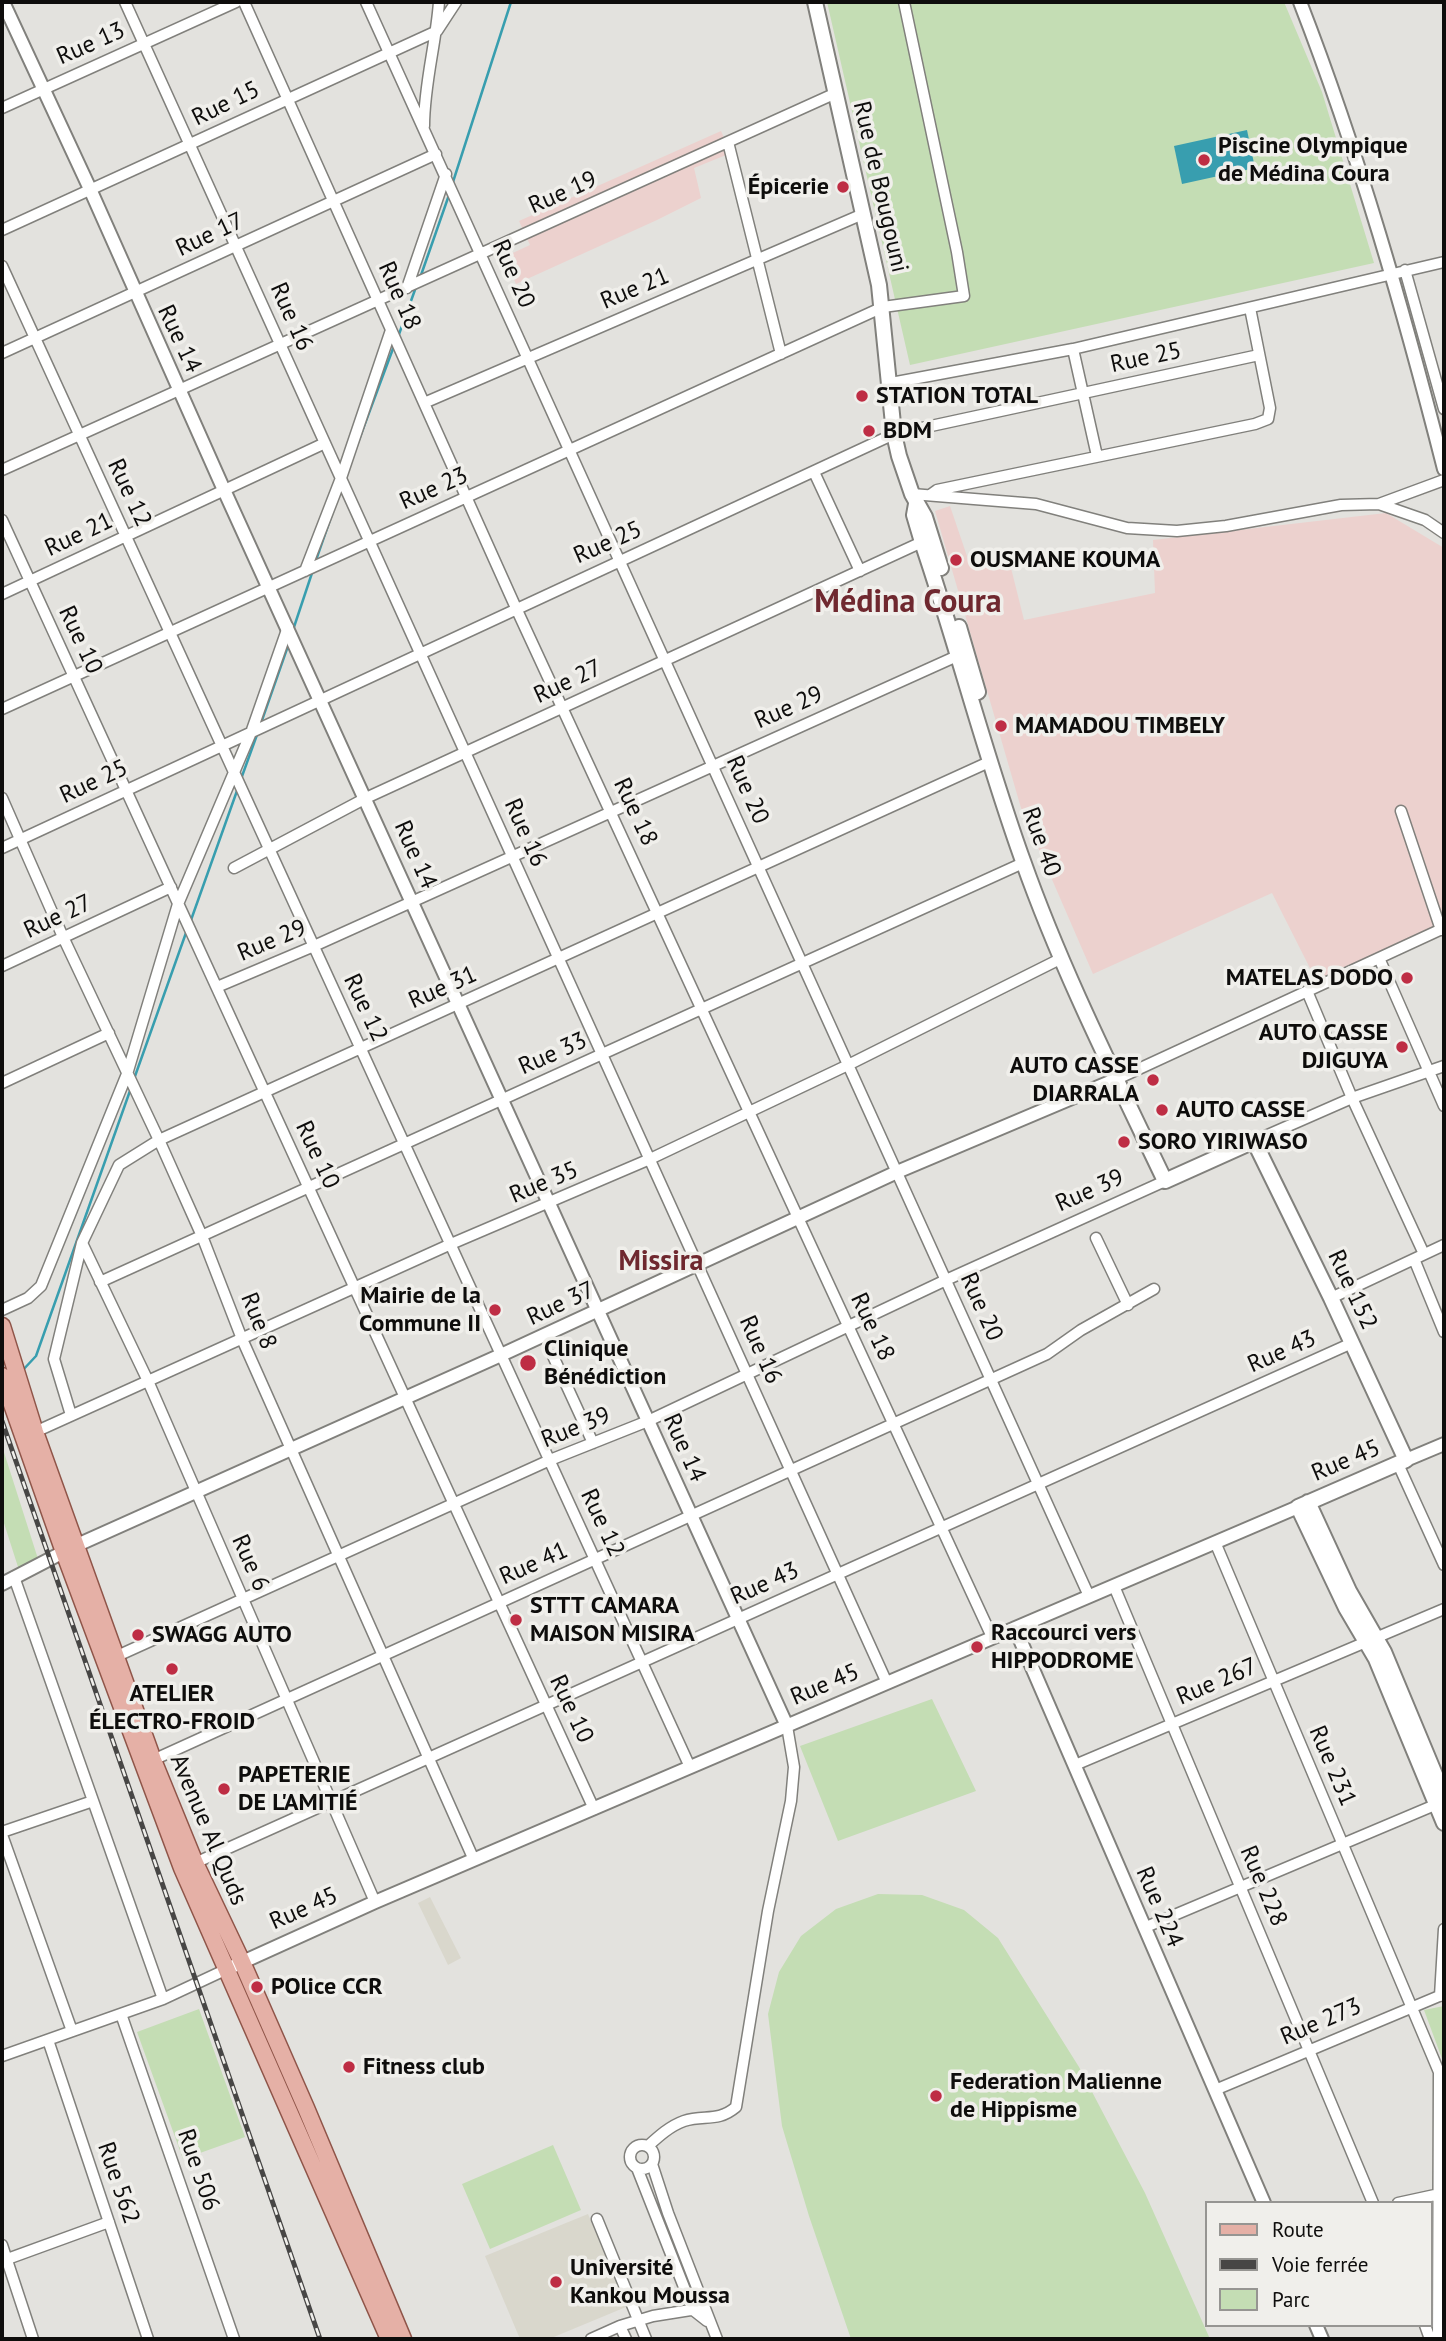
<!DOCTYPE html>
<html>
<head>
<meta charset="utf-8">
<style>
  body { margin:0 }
  #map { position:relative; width:1446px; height:2341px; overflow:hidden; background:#e3e2de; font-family:"PT Sans",sans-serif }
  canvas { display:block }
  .frame { position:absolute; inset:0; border:4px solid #0e0d0c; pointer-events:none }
  .legend { position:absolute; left:1205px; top:2201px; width:228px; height:126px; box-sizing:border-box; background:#f0efeb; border:2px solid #969592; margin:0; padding:9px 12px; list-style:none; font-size:21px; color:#0e0d0c }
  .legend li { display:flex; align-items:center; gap:14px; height:35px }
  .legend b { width:35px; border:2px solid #969592 }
</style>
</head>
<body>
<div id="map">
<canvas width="1446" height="2341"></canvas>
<div class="frame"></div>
<ul class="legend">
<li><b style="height:9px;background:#e5b0a6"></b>Route</li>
<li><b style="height:9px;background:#474645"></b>Voie ferrée</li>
<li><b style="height:19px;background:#c4ddb4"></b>Parc</li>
</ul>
</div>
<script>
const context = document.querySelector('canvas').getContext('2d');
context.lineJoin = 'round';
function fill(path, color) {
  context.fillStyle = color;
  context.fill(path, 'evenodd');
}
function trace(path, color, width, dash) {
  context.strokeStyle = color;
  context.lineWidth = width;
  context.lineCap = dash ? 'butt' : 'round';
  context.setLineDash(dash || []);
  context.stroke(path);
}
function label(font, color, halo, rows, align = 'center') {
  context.font = font + ' "PT Sans",sans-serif';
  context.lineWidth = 7;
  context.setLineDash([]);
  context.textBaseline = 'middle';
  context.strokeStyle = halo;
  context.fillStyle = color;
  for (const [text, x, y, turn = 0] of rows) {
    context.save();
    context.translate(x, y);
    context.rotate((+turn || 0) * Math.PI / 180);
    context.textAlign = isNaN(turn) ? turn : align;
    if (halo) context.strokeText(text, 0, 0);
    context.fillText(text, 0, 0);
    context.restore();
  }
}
fill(new Path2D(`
  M721,131L731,153L694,168L701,198L657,220L516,284L504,257L530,245L519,221Z
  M950,506L969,562L1008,556L1024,620L1155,593L1153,540L1386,513L1444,548V934L1369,963L1319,986L1272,893L1093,974L1021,808L935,511Z`), '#ecd1ce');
fill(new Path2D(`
  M430,1897L461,1958L448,1965L418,1903Z
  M588,2214L626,2307L549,2339H520L485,2256Z`), '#d9d7cc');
fill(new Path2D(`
  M827,2H1284L1322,92L1374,263L910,365Z
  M2,1446L39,1562L19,1570L2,1517Z
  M932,1699L976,1791L838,1841L800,1746Z
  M878,1894L922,1895L964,1910L998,1938L1079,2067L1145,2193L1210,2339H851L809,2216L782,2126L768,2014L779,1972L801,1936L836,1909Z
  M1444,2006V2064L1424,2010Z
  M199,2009L245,2137L183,2159L137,2032Z
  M553,2145L581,2210L490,2249L462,2184Z`), '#c4ddb4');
fill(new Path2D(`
  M1247,130L1255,168L1182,184L1174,146Z`), '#389eaf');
trace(new Path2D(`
  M452,185L511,2
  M420,278L449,195
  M398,337L416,287
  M357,445L394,346
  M315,563L332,514
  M293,630L313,570
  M261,723L289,643
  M241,779L258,732
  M191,920L238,788
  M134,1079L187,930
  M22,1371L36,1356L131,1088`), '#389eaf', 2.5);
const minor = new Path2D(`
  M125,2L887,1683
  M244,2L516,608L992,1637
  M366,2L1089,1596
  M2,108L236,2
  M424,126C424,84 436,44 439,2
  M728,142L781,354
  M2,230L437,31L456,2
  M2,266L690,1767
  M1405,270L1444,409
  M407,288L446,174
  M1073,349L1097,456
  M2,353L436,154
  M891,383L1073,349L1444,262
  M424,403L863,214
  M2,470L836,93
  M814,472L860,571
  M912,494L1036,504L1127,528L1177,531L1226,526L1341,505L1379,504L1425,520L1444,533
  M930,495L937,490L1255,424L1268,419L1270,408L1250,308
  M1379,504L1444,480
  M2,520L594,1809
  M305,571L341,478L391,330
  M2,594L325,443
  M2,709L883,307L964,296L957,252L904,2
  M2,798L63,937L159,1140L202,1236L242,1339L474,1860
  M1401,811L1441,930
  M2,848L894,434L1259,355
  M234,868L366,798L922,542
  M1379,958L1444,1106
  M2,966L171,887
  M217,987L314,946L957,656
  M1307,991L1352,1098L1424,1254
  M1117,1079L1444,928
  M2,1083L109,1033
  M1254,1141L1352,1098L1444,1066
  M1096,1238L1128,1305
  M82,1243L148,1381L375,1902
  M1414,1259L1444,1332
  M100,1282L1023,863
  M1331,1298L1444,1245
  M2,1310L28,1298L41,1286L127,1074L178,904L252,730L288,627
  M553,1356L593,1443
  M71,1415L54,1359L82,1243L119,1165L159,1140L989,762
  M35,1432L451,1244L650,1159L848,1065L1062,958
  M1398,1464L1444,1565
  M1215,1542L1439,2072L1438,2339
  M14,1577L163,1999
  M1114,1586L1373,2203
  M115,1657L550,1460L648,1421L946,1280L1165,1181
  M153,1760L1047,1354L1081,1330L1154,1289
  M1075,1765L1444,1609
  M2,1832L93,1801
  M2,1835L72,2031
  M195,1863L1352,1343
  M1146,1927L1442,1802
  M1440,1996L1444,1929
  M121,2014L234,2339
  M48,2040L148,2339
  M2,2056L163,1999L225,1970
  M1215,2090L1444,1994
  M630 2157a12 12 0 1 1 24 0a12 12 0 1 1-24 0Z
  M648,2146C659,2136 670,2126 684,2121C704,2114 717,2123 736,2107L768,1911L791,1801L794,1767L787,1726
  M652,2164L668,2213L717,2339
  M637,2168L693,2310L707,2321
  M1398,2203L1444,2193
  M597,2219L646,2339
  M2,2245L33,2339
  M2,2261L109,2222
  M1425,2325L1430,2339
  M620,2326L626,2339
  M591,2339L620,2326L653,2316L697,2309`);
const tertiary = new Path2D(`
  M3,2L90,189L224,490L787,1726
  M1300,2C1359,154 1404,312 1444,469
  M1406,1460L1444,1444
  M2,1584L75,1546L501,1355L897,1172L1117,1079
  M1015,1628L1264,2203
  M225,1970L375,1902L1298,1507
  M1316,2325L1322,2339`);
const secondary = new Path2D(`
  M815,2L879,285L894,434L899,456L912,494L925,517L941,568
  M916,504L914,515L922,542C958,648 985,756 1023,861C1062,971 1115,1076 1165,1181L1254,1141L1331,1298L1406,1460L1298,1507L1346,1608L1376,1659L1444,1823
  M959,627L978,692
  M1308,1502L1349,1591L1384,1652L1444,1796`);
const primary = new Path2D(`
  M2,1326L35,1432L153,1760L195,1863L242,1962L306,2108L403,2339
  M2,1376L64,1552L182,1868L389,2339`);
trace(minor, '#81807c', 13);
trace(tertiary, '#81807c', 16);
trace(secondary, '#81807c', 18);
trace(primary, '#8f5549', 19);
trace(minor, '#fff', 10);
trace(tertiary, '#fff', 12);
trace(secondary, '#fff', 14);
trace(primary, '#e5b0a6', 16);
const rail = new Path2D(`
  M2,1421L320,2339`);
trace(rail, '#474645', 5);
trace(rail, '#f0efeb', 2.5, [8]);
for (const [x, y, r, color] of [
  [1204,160,7,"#be2d44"],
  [843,187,7,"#be2d44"],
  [862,396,7,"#be2d44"],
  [869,431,7,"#be2d44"],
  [956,560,7,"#be2d44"],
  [1001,726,7,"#be2d44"],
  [1407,978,7,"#be2d44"],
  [1402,1047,7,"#be2d44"],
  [1153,1080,7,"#be2d44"],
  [1162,1110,7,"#be2d44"],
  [1124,1142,7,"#be2d44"],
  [495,1310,7,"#be2d44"],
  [528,1363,9,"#be2d44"],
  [516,1620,7,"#be2d44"],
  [138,1635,7,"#be2d44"],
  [977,1647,7,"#be2d44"],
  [172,1669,7,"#be2d44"],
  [224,1789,7,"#be2d44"],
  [257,1987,7,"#be2d44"],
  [349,2067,7,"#be2d44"],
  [936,2096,7,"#be2d44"],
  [556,2282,7,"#be2d44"]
]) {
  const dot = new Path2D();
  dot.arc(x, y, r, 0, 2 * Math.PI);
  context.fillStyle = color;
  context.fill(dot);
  trace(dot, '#f0efeb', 2.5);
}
label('24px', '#0e0d0c', '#f0efeb', [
  ["Rue 13",91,44,-24],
  ["Rue 15",226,104,-26],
  ["Rue de Bougouni",880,187,77],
  ["Rue 19",563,193,-24],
  ["Rue 17",210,235,-25],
  ["Rue 20",513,274,66],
  ["Rue 21",635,289,-23],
  ["Rue 18",399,296,66],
  ["Rue 16",291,317,66],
  ["Rue 14",179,339,65],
  ["Rue 25",1146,358,-12],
  ["Rue 23",434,489,-24],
  ["Rue 12",129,493,65],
  ["Rue 21",79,535,-25],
  ["Rue 25",608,543,-24],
  ["Rue 10",80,640,65],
  ["Rue 27",568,682,-25],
  ["Rue 29",789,708,-24],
  ["Rue 25",94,782,-25],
  ["Rue 20",747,790,66],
  ["Rue 18",635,812,65],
  ["Rue 16",525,833,66],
  ["Rue 40",1041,842,70],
  ["Rue 14",415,855,66],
  ["Rue 27",58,917,-25],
  ["Rue 29",272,941,-23],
  ["Rue 31",443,988,-24],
  ["Rue 12",365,1008,65],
  ["Rue 33",553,1054,-24],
  ["Rue 10",317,1155,65],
  ["Rue 35",544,1183,-23],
  ["Rue 39",1090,1191,-24],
  ["Rue 152",1352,1290,65],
  ["Rue 37",561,1304,-25],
  ["Rue 20",981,1307,66],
  ["Rue 8",258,1321,68],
  ["Rue 18",872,1327,65],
  ["Rue 16",760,1350,66],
  ["Rue 43",1282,1352,-24],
  ["Rue 39",576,1428,-22],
  ["Rue 14",684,1448,66],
  ["Rue 45",1346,1461,-23],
  ["Rue 12",602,1523,65],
  ["Rue 6",250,1563,66],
  ["Rue 41",534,1564,-24],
  ["Rue 43",765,1584,-24],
  ["Rue 267",1217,1682,-23],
  ["Rue 45",825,1685,-23],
  ["Rue 10",571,1709,65],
  ["Rue 231",1332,1766,67],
  ["Avenue Al Quds",208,1830,67],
  ["Rue 228",1263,1886,67],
  ["Rue 224",1159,1907,67],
  ["Rue 45",304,1909,-24],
  ["Rue 273",1321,2022,-23],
  ["Rue 506",198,2170,71],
  ["Rue 562",118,2183,71]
]);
label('bold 24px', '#0e0d0c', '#f0efeb', [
  ["Piscine Olympique",1218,146],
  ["de Médina Coura",1218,174],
  ["Épicerie",829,187,"right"],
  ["STATION TOTAL",876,396],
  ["BDM",883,431],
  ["OUSMANE KOUMA",970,560],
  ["MAMADOU TIMBELY",1015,726],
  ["MATELAS DODO",1393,978,"right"],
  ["AUTO CASSE",1388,1033,"right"],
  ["DJIGUYA",1388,1061,"right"],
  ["AUTO CASSE",1139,1066,"right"],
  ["DIARRALA",1139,1094,"right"],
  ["AUTO CASSE",1176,1110],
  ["SORO YIRIWASO",1138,1142],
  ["Mairie de la",481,1296,"right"],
  ["Commune II",481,1324,"right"],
  ["Clinique",544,1349],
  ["Bénédiction",544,1377],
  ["STTT CAMARA",530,1606],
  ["MAISON MISIRA",530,1634],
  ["Raccourci vers",991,1633],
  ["HIPPODROME",991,1661],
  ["SWAGG AUTO",152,1635],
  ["ATELIER",172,1694,"center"],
  ["ÉLECTRO-FROID",172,1722,"center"],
  ["PAPETERIE",238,1775],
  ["DE L'AMITIÉ",238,1803],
  ["POlice CCR",271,1987],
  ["Fitness club",363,2067],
  ["Federation Malienne",950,2082],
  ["de Hippisme",950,2110],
  ["Université",570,2268],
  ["Kankou Moussa",570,2296]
], 'left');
label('bold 28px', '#6f282f', '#f0efeb', [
  ["Missira",661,1262]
]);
label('bold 32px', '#6f282f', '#f0efeb', [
  ["Médina Coura",908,603]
]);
</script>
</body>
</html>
